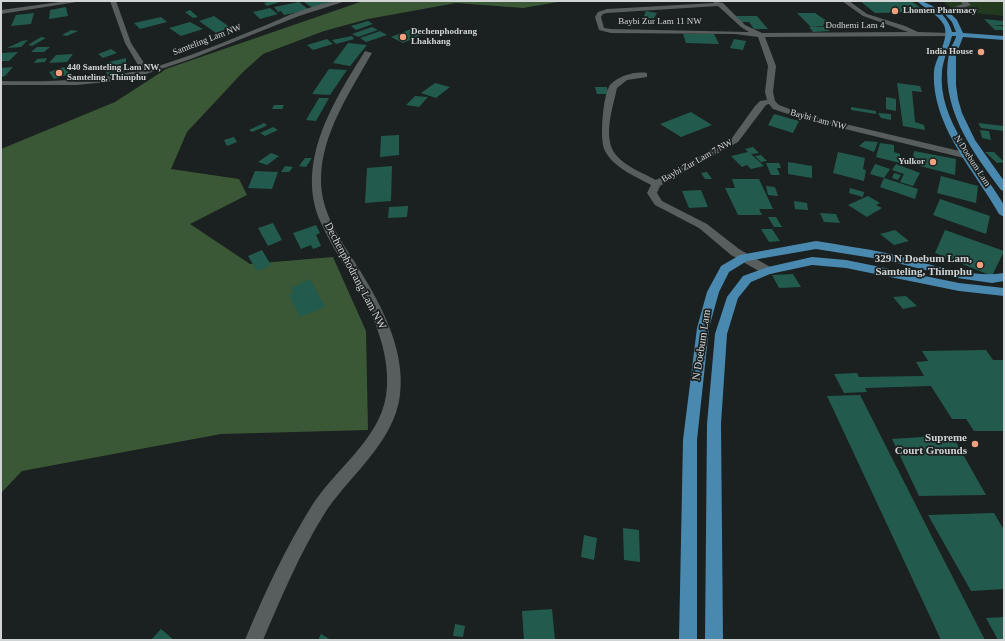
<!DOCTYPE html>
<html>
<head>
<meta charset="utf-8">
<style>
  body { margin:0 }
  #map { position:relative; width:1005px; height:641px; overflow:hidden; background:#1b2020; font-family:Georgia,serif }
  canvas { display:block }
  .frame { position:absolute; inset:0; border:2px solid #d1d4d4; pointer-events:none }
</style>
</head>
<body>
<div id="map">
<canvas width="1005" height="641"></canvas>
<div class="frame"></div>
</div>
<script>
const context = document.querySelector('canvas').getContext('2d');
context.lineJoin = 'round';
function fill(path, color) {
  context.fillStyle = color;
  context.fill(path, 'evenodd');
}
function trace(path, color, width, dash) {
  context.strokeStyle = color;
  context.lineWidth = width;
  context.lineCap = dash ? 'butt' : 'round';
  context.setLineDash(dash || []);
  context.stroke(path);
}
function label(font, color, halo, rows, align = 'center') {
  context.font = font + ' Georgia,serif';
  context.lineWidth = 3.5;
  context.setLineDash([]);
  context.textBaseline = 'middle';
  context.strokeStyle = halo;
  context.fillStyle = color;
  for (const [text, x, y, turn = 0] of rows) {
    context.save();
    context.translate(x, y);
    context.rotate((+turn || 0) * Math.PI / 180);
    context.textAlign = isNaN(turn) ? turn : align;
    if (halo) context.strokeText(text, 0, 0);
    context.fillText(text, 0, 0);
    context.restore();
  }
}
fill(new Path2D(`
  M942,1H1004V16L955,11Z`), '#22391f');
fill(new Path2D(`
  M363,1H564L523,8L456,3L368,19L324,31L263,54L243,72L187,132L171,169L239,179L247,195L190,224L250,264L333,257L366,331L368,430L221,434L22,471L1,493V149L115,102L166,69Z`), '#3a5836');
fill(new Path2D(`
  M272,1H283L267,6L264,3Z
  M308,1H330L334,3L314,9L304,2Z
  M860,1H911L921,8H914L919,12L875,13Z
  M299,2L309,10L284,15L281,11L278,12L274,7Z
  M66,7L68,16L49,19L50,10Z
  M270,8L278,14L260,19L253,12Z
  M190,10L198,17L193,18L185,12Z
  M646,11L657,13L653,20L643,18Z
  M34,13L31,24L11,26L16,15Z
  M797,13H815L830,23L823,24L824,26L811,27Z
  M214,16L231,28L216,33L199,21Z
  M736,16H757L768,29H754L749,22H741Z
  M161,17L167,22L140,29L134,23Z
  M984,19L1004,21V25H992L1002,26L1004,30H995Z
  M368,21L373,24L356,30L351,26Z
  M190,22L203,29L181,36L169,28Z
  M372,27L378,30L358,37L352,34Z
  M416,27L429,32L403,43L391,37Z
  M809,27H826L830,31L813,32Z
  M71,30L78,31L67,36L62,35Z
  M380,31L387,35L366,42L360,38Z
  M683,34H714L719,44L686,43Z
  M352,36L354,39L336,44L332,40Z
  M41,37L46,38L32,46L28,45Z
  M327,39L333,44L313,50L307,45Z
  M734,39L746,41L743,50L730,48Z
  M28,40L21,47L7,48L22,41Z
  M348,43L367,45L350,66L333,63Z
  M37,47H50L44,52H31Z
  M111,49L117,53L103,58L98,54Z
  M18,52L9,61H1V53Z
  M73,54L67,62L49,63L56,55Z
  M47,58L45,62L34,63L37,59Z
  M126,58V72L107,75L105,63Z
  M13,67L5,76L1,77V68Z
  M64,67L70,74L54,79L49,72Z
  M329,69L347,70L330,95L312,94Z
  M435,83L450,87L436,98L421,93Z
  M897,83L920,86L922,92L912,91L915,122L924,125L925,130L903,126Z
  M595,87H607L608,94H597Z
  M415,96L428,97L419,107L406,105Z
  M886,97L896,99V111L886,109Z
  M319,98H329L316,121L306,120Z
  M274,105H284L282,109H272Z
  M851,107L876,111V114L851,110Z
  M691,112L712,125L681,137L660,124Z
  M878,113L891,114V120L881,118Z
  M774,114L799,121L793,133L768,125Z
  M264,123L267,125L264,127L252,132L249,130Z
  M978,123L1004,126V131L981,128Z
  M273,127L278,130L265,136L260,133Z
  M980,130L989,131L991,140L982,138Z
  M399,135V155L380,157L381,136Z
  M234,137L237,142L227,146L224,140Z
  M865,141L878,142L874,152L859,146Z
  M880,143L894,145V152L900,154V163L876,157Z
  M753,147L759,153L751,154L764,166L751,169L747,165L742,167L731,156L748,152L745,149Z
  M914,151L956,159L955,175L912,164Z
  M838,152L865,158L863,169L866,170L864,181L833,173Z
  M985,152H994L1004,162L997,163Z
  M271,153L279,156L267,165L258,162Z
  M761,155L767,161L761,162L755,156Z
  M305,158H312L306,167L299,166Z
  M788,162L812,166V178L788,174Z
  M766,163H779L781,168H777L780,175H771Z
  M875,164L890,169L884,178L870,174Z
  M896,164L920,173L913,186L900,182L904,174L892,170Z
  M285,166L293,167L289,172H281Z
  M392,166L391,201L365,203L367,168Z
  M255,171L278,172L272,189L248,188Z
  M707,172L712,179H705L701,173Z
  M894,173L901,175L898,180L892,178Z
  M941,176L978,186L976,203L937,193Z
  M884,178L918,189L915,199L880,187Z
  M732,179H759L773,209H759L762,215H738L725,188H735Z
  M766,186L775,187L778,196L768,195Z
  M850,188L864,192L863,197L849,193Z
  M701,190L708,207L689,208L682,191Z
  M868,196L880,203L876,205L882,208L867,217L848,205Z
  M940,199L990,216L986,234L933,215Z
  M794,201L807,203L808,210L795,209Z
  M408,206L407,217L388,218L389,207Z
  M820,213L836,214L840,223L824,222Z
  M768,217H776L782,227H774Z
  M273,223L282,240L268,246L258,228Z
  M316,225L320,233L316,235L321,246L313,249L311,245L301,249L293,233Z
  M761,229H772L780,241L769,242Z
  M895,230L909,241L894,245L880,234Z
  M945,230L1004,251L992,276L935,253Z
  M262,250L271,265L257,271L248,256Z
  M793,274L801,287L779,288L772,275Z
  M310,279L325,307L300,317L289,295L293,293L291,288Z
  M906,296L917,306L903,309L893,297Z
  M986,350L993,360H1004V431H974L966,419H952L931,386L865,388L867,392L844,393L834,374L857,373L859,377L924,376L927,381L916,362L928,361L922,351Z
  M860,395L931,535L985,640H941L827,396Z
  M952,435L986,495L919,496L892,439Z
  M994,513L1004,530V589L971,591L928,515Z
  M623,528L639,530L640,562L624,560Z
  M584,535L597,538L594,560L581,557Z
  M552,609L555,640H524L522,611Z
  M1004,617V640H998L986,618Z
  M455,624L465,626L463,637L453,636Z
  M161,629L174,640H151Z
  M321,634L331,640H318Z`), '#225b4d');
fill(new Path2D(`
  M67,1H83L1,14V10Z
  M110,1H116L131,43L148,69C186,58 222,43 259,28C286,17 317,1 346,1L299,16L191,59L146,74L107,82L77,85H1V81C49,82 94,81 141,70L125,43Z
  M713,1L723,3L745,25L762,33L908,32L863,16L842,1H849L867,14L905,26L918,32L951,33V35L949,36L765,37L776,66L773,92L775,101L779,105L803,114L968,153L973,156L968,159L800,118L773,109L769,104L766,105L738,142L660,186L657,193L662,201L707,224L739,249L772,268L774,271L772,274H764L731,255L699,228L655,205L647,193L651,185C635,176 614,168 605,151C599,140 603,95 610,85C618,76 635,71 647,73V77L627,80L617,88C613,107 602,138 616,155C626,167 643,173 656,180L732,138L755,106L760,101L767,100L765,92L768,66L758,37L735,34L611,33L599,30L595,17L598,12L607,9L714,3ZM718,6L741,27L749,32L611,29L604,28L601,17L603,14L607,13Z
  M960,1H967L971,5L938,16L935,14L963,4Z
  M365,51L372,53C350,92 321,134 321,180C321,211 338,236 354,261C378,299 406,347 400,395C394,444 347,477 323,516C299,555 281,598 263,640H245C264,594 285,549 311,507C334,470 379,440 386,396C390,370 383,342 373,318C359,285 336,256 321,223C294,163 334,101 365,51Z`), '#585d5e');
fill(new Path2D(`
  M917,1C932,1 949,18 952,32H956L952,22L943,12V10H947L957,20L963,33L1004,36V40L963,37L956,55V85L958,99L962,113L975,140L1004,181V191L1001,190C971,150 939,106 949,53C950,47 955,42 956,36H952C949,47 943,60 942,71C937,120 981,166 1004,205V217L999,214C982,184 955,151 943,120C937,105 933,88 934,72C935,58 950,40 944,25C938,14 925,9 917,1Z
  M816,241C839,245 863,248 886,253C923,261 966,279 1004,273V281L992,283L957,278L885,260L816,249L747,261L729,272L719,292L709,328L697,440V640H679L683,440L697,328L707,292L721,266L740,255Z
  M812,257L846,260L959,283L1004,288V296L959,291L846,268L812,265L770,274L751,282L738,298L727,334L721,424L723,640H705L707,424L715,334L727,297L743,276L768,267Z`), '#4a89af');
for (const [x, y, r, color] of [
  [895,11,4,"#f2a17e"],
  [403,37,4,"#f2a17e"],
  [981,52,4,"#f2a17e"],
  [59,73,4,"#f2a17e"],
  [933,162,4,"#f2a17e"],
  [980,265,4,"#f2a17e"],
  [975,444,4,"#f2a17e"]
]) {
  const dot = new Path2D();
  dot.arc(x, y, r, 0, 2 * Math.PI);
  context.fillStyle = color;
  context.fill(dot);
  trace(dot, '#1b2020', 1.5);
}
label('bold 9px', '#d1d4d4', '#1b2020', [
  ["Lhomen Pharmacy",903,11],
  ["Dechenphodrang",411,32],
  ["Lhakhang",411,42],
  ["India House",973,52,"right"],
  ["440 Samteling Lam NW,",67,68],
  ["Samteling, Thimphu",67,78],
  ["Yulkor",925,162,"right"]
], 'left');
label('9px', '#d1d4d4', '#1b2020', [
  ["Baybi Zur Lam 11 NW",660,22],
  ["Dodhemi Lam 4",855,26],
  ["Samteling Lam NW",207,40,-21],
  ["Baybi Lam NW",818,120,15],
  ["Baybi Zur Lam 7 NW",697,161,-29],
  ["N Doebum Lam",972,161,57]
]);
label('bold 11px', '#d1d4d4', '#1b2020', [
  ["329 N Doebum Lam,",972,259],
  ["Samteling, Thimphu",972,272],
  ["Supreme",967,438],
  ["Court Grounds",967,451]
], 'right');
label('11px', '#d1d4d4', '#1b2020', [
  ["Dechenphodrang Lam NW",355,276,62],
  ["N Doebum Lam",702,345,-81]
]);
</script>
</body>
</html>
